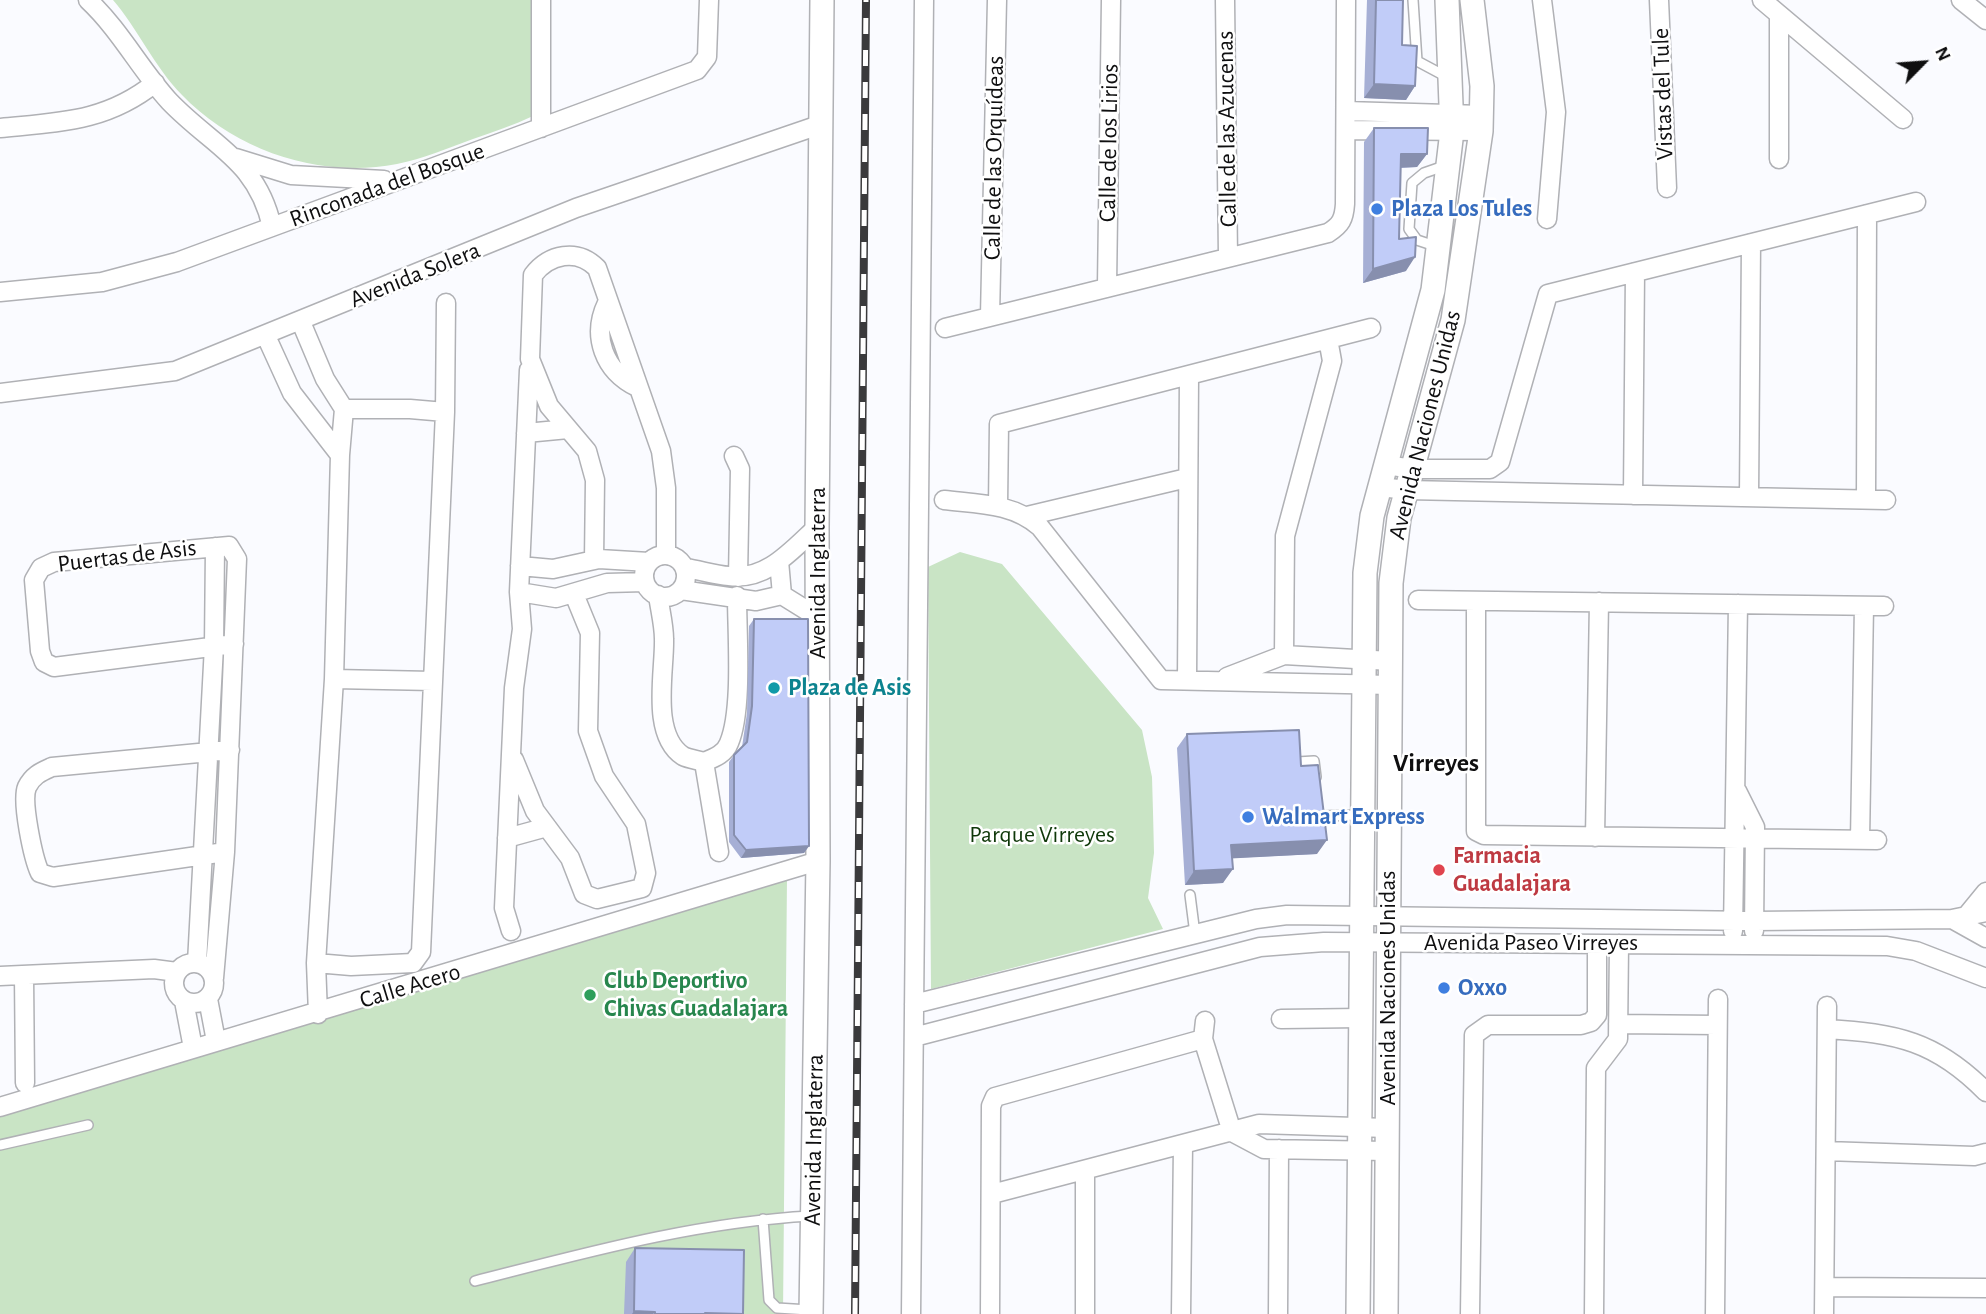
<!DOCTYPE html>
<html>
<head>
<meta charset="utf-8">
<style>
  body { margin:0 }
  #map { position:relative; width:1986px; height:1314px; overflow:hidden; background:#fafbff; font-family:"Alegreya Sans",sans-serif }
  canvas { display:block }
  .north { position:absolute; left:1888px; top:28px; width:70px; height:70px; -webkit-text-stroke:5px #fff; paint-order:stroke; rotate:65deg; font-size:19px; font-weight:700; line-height:28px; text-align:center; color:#0f0f10 }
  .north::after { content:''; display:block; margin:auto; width:24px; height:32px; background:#0f0f10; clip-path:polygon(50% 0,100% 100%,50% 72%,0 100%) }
</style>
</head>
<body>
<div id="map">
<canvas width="1986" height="1314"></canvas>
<div class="north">N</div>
</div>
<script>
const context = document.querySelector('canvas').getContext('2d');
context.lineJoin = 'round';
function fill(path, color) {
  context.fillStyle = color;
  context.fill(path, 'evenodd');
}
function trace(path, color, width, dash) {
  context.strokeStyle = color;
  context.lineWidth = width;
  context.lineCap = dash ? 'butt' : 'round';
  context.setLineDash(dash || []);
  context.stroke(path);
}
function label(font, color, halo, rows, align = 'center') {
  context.font = font + ' "Alegreya Sans",sans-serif';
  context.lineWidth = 5;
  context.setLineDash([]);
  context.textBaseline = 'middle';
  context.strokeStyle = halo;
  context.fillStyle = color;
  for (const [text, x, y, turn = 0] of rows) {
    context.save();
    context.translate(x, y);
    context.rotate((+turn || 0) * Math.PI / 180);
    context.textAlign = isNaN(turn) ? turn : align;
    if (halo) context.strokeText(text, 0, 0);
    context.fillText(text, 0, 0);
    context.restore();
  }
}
fill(new Path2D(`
  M113,0H540L533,116C514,125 493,132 473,139C448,148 423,159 397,164C320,179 236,151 182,95C155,68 138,29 113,0Z
  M960,552L1002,564L1142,730L1152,777L1153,812L1154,853L1148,898L1163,929L931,989L928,567Z
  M787,878L783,1314H0V1113Z`), '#c9e4c5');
const service = new Path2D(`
  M1413,0L1417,61L1447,77
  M1438,247L1417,240L1409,229L1412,183L1424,173L1447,165
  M1297,762L1314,761L1316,777
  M1319,812V816L1360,815
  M1190,895L1195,934
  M0,1145L88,1125
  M763,1219L769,1300L777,1308L809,1310
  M475,1281C585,1253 696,1222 811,1216`);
const minor = new Path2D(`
  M88,0C120,30 140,69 169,101C213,147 257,160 272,227
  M1225,0L1228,257
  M1542,0L1556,112L1547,219
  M1659,0L1667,188
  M1762,0L1903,119
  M1961,0L1986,20
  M1346,111L1482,115
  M0,128C60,122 106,122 155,83
  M541,128V0
  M1347,130L1481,131
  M236,158L291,175L384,180
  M1779,159V15
  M1107,286L1111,0
  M0,292L102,282L177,262L697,70L707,57L709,0
  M607,303C591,336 604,371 637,387
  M990,316L997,0
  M301,322L325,379L344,409L340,455L334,679L316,963L318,1014
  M945,328L1328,233C1341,225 1344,219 1345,204L1346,0
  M266,336L292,393L340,455
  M0,393L175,371L576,208L822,124
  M344,409H410L445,412
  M526,433L568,429
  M734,456L740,469L738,577
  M1386,465L1413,469H1490L1500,462L1548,294L1916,202
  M1380,487L1407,490L1886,500
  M1633,495L1635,272
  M1749,497L1751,243
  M1866,499L1867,214
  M944,500C978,504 1013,503 1040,527L1161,680L1391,685
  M998,506L999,424L1371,328
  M1027,516L1187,478
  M644 576a21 21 0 1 1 42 0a21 21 0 1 1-42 0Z
  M594,560L595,480L587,451L549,406L530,359L533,275C549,254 577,248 597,268L661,451L666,488V555
  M779,561L782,595
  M520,566L553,569L599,559L649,562
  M685,568C700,570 714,575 729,576C766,581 791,551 817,527
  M681,590L756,601L782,595L819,618
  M519,592L556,598L607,583L645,582
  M658,595C660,610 664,625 664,639C665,671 650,734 683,756C689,759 698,760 704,762C714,758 725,754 729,743C743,710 737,634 737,596
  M1418,600L1884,606
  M1476,601V831L1484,835L1877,840
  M1284,655L1285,536L1332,361L1328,339
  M1227,677L1284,655L1391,661
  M334,679L433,681
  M1187,680L1189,377
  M514,760L535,811L570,858L584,894L597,899L642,888L646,873L636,824L604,776L588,731L590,633L574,594
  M704,762L719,852
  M1737,791L1755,827L1754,931
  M1595,837L1599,602
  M507,838L547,827
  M1860,840L1864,606
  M225,852L53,877L40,873C33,858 21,801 27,787C33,775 41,772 52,767L230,750
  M1968,914L1986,892
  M1952,919L1986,912
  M511,931L504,908L514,688L522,629L519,592L529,370
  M1733,931L1738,604
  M174 983a20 20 0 1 1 40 0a20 20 0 1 1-40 0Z
  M197,963L214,646L215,547
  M316,963L351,966L413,963L421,952L445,412L446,303
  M24,975L25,1083
  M0,976L154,969L177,972
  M214,978L225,852L237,559L229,546L54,562L41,568L34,580L40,651L44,662L54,667L234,644
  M208,999L216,1041
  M184,1001L193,1048
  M914,1004L1256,919L1287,915L1755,921L1952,919L1986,938
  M1281,1019L1361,1018
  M1205,1021L1203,1039L1232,1132L1264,1149L1387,1151
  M1618,1024L1717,1025
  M1827,1029C1896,1033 1936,1041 1986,1092
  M914,1037L1260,947L1324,942L1887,946L1916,951L1986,978
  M0,1107L818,861
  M1826,1151L1974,1156L1986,1153
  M992,1194L1259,1124L1387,1128
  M1825,1287L1986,1288
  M911,1314L924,0
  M990,1314L991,1106L995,1097L1203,1039
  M1085,1314V1170
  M1181,1314L1183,1145
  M1278,1314L1279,1149
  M1470,1314L1474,1035L1488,1025H1581L1591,1022L1597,1015V944
  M1594,1314L1596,1068L1618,1039L1619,944
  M1715,1314L1718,999
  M1824,1314L1827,1006`);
const tertiary = new Path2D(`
  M811,1314L818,861L817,527L822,0
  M1358,1314L1365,573L1372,516L1433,290L1452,131L1447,0
  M1386,1314L1391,583L1399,518L1453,320L1481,131L1482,86L1472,0`);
trace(service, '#b0b1b5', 12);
trace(minor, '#b0b1b5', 21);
trace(tertiary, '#b0b1b5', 26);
trace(service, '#fff', 9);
trace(minor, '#fff', 18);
trace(tertiary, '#fff', 23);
const rail = new Path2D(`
  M855,1314L866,0`);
trace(rail, '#3a3a3c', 8);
trace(rail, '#fff', 5, [16]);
fill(new Path2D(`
  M1367,0H1403L1402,45L1415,86L1406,100L1364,98Z
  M1374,128L1427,154L1417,167L1401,168L1399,239L1406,271L1363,283L1364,142Z
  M754,619L809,846L804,853L741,858L729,842V762L734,755L742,747L747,713L749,626Z
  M1187,734L1301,766L1317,854L1232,858L1223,883L1185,885L1177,748Z
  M635,1248L743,1314H624L626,1262Z`), '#a6afd5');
fill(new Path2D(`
  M1374,84L1415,86L1406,100L1364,98Z
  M1401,154H1427L1417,167L1391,168Z
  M1415,257L1406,271L1363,283L1373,269Z
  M1327,840L1317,854L1221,859L1231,845Z
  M809,846L804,853L741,858L746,850Z
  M1233,869L1223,883L1185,885L1194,871Z
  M634,1311L655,1312L653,1314H632Z`), '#878fae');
const building = new Path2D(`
  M1376,0H1403L1402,45L1417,46L1415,86L1374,84Z
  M1374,128H1428L1427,154H1401L1399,239L1416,237L1415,257L1373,269Z
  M754,619H808L809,846L746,850L734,835V755L747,742L752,706Z
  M1299,730L1301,766L1318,765L1327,840L1231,845L1233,869L1194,871L1187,734Z
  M635,1248L744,1250L743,1314L705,1313V1314H655V1312L634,1311Z`);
fill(building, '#c1ccf8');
trace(building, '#878fae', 2);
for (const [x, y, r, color] of [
  [1377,209,7,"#3f7fe0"],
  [774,688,7,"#0f9aa8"],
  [1248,817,7,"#3f7fe0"],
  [1439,870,7,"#e0444e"],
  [1444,988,7,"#3f7fe0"],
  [590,995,7,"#2e9e5b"]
]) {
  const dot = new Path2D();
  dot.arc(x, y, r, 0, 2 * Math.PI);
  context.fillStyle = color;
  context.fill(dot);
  trace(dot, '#fff', 2.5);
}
label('24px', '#0f0f10', '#fff', [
  ["Vistas del Tule",1663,94,-92],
  ["Calle de las Azucenas",1227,129,-91],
  ["Calle de los Lirios",1109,143,-89],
  ["Calle de las Orquídeas",994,158,-89],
  ["Rinconada del Bosque",387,185,-20],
  ["Avenida Solera",415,275,-22],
  ["Avenida Naciones Unidas",1425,425,-76],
  ["Puertas de Asis",127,556,-7],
  ["Avenida Inglaterra",818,573,-90],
  ["Avenida Paseo Virreyes",1531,943],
  ["Calle Acero",410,986,-17],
  ["Avenida Naciones Unidas",1388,988,-90],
  ["Avenida Inglaterra",814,1140,-89]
]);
label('bold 24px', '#366cbe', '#fff', [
  ["Plaza Los Tules",1391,209],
  ["Walmart Express",1262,817],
  ["Oxxo",1458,988]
], 'left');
label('bold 24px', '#0d838f', '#fff', [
  ["Plaza de Asis",788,688]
], 'left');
label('24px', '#0f3809', '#fff', [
  ["Parque Virreyes",1042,835]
]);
label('bold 24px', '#be3a42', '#fff', [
  ["Farmacia",1453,856],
  ["Guadalajara",1453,884]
], 'left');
label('bold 24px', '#27864d', '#fff', [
  ["Club Deportivo",604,981],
  ["Chivas Guadalajara",604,1009]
], 'left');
label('bold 26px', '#0f0f10', '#fff', [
  ["Virreyes",1436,763]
]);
</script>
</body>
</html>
